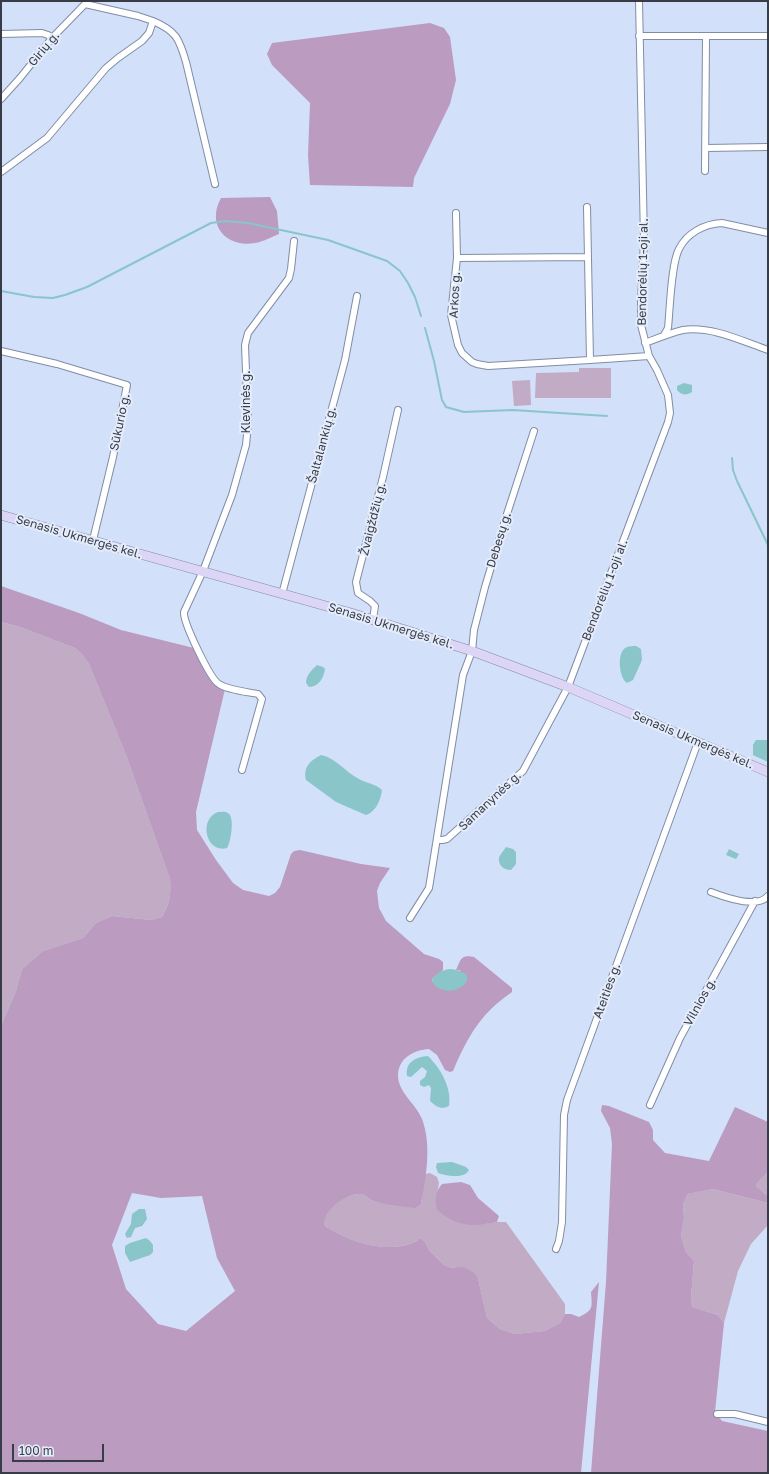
<!DOCTYPE html>
<html>
<head>
<meta charset="utf-8">
<style>
  body { margin:0 }
  #map { position:relative; width:769px; height:1474px; overflow:hidden; background:#d2e0f9; font-family:"Golos Text",sans-serif }
  canvas { display:block }
  .frame { position:absolute; inset:0; border:2px solid #373c46; pointer-events:none }
  .scale { position:absolute; left:12px; top:1444px; width:92px; height:18px; box-sizing:border-box; border:2px solid #373c46; border-top:0; padding-left:5px; font-size:12px; line-height:14px; white-space:nowrap; color:#373c46; -webkit-text-stroke:3px #e5edfc; paint-order:stroke }
</style>
</head>
<body>
<div id="map">
<canvas width="769" height="1474"></canvas>
<div class="frame"></div>
<div class="scale">100 m</div>
</div>
<script>
const context = document.querySelector('canvas').getContext('2d');
context.lineJoin = 'round';
function fill(path, color) {
  context.fillStyle = color;
  context.fill(path, 'evenodd');
}
function trace(path, color, width, dash) {
  context.strokeStyle = color;
  context.lineWidth = width;
  context.lineCap = dash ? 'butt' : 'round';
  context.setLineDash(dash || []);
  context.stroke(path);
}
function label(font, color, halo, rows, align = 'center') {
  context.font = font + ' "Golos Text",sans-serif';
  context.lineWidth = 4;
  context.setLineDash([]);
  context.textBaseline = 'middle';
  context.strokeStyle = halo;
  context.fillStyle = color;
  for (const [text, x, y, turn = 0] of rows) {
    context.save();
    context.translate(x, y);
    context.rotate((+turn || 0) * Math.PI / 180);
    context.textAlign = isNaN(turn) ? turn : align;
    if (halo) context.strokeText(text, 0, 0);
    context.fillText(text, 0, 0);
    context.restore();
  }
}
fill(new Path2D(`
  M579,368H611V398H535L536,373L579,372Z
  M530,380L531,405L514,406L512,381Z
  M1,622L20,627L75,648L82,654L89,664L126,755L170,879C171,895 170,903 162,917L151,920L112,916L96,923L83,938L43,951L22,969L16,991L1,1026Z
  M768,1172V1195L765,1194L756,1186L758,1182Z
  M430,1173L437,1177L439,1183L436,1200L484,1224L497,1222H506L565,1304V1314L560,1323L545,1331L515,1334L500,1329L487,1318L478,1278L461,1266L452,1268L444,1265L429,1250L425,1242L421,1238C394,1257 350,1243 325,1226C321,1211 346,1193 360,1194C366,1194 369,1200 374,1201C377,1202 382,1202 386,1202C398,1203 409,1203 421,1204L425,1174Z
  M713,1189L768,1203V1225L751,1244L738,1271L724,1323L718,1315L692,1307L691,1297L694,1261L686,1252L681,1236L684,1218L683,1204L686,1194Z`), '#c2abc5');
fill(new Path2D(`
  M430,23L444,28L450,37L456,80L450,104L414,178L413,187L310,185L308,155L310,103L272,65L267,54L272,43Z
  M270,197L277,211L279,234C271,237 263,242 255,243C226,248 206,225 221,198Z
  M1,586L79,613L121,630L194,648L216,686L225,689L196,812L197,830L216,860L233,883L243,890L269,896L275,893L280,887L291,854L294,851L300,850L361,864L390,868L380,883L377,891L379,908L386,921L424,954L439,959L443,962V970L433,978L432,982L461,970H456C461,959 461,954 474,957L512,988V992C505,997 498,1002 492,1008C474,1025 462,1049 453,1071L450,1072L445,1070L437,1055L429,1049C414,1050 398,1058 398,1076C398,1092 416,1104 422,1119C432,1146 426,1177 421,1204L415,1208C402,1206 386,1205 374,1201C369,1200 366,1194 360,1194C347,1193 321,1211 325,1226C350,1243 395,1257 421,1238L425,1242L429,1250L444,1265L452,1268L461,1266L473,1272L478,1278L487,1318L500,1329L515,1334L545,1331L560,1323L565,1314H571L579,1317C594,1310 592,1307 591,1292L599,1282L581,1473H1V1026L16,991L22,969L43,951L83,938L96,923L112,916L151,920L162,917C170,903 171,895 170,879L126,755L89,664L82,654L75,648L20,627L1,622ZM132,1193L161,1198L202,1196L217,1258L235,1291L186,1331L158,1324L126,1289L112,1245Z
  M602,1105L609,1106L649,1122L653,1130V1140L665,1153L709,1161L735,1107L768,1122V1172L758,1182L756,1186L765,1194L768,1195V1203L713,1189L687,1194L683,1204L684,1218L681,1236L686,1252L694,1261L691,1297L692,1307L718,1315L724,1323L715,1412L722,1421L768,1431V1473H591L606,1282L612,1144L610,1128L601,1111Z
  M461,1182L470,1185L478,1198L499,1216L497,1222C471,1227 458,1227 437,1210C435,1199 435,1192 442,1184Z`), '#bb9bbf');
fill(new Path2D(`
  M684,383L692,385V392C686,396 681,395 677,390V386Z
  M636,646L641,649L642,660L633,680L627,683C619,678 616,651 627,647C629,646 634,646 636,646Z
  M317,665L323,667L325,669C324,678 318,687 309,687L306,683C306,675 312,670 317,665Z
  M756,740H768V762L753,755V745Z
  M321,755C336,758 345,772 359,779C366,783 376,784 382,790C381,799 376,812 366,815L336,802L306,780C303,767 310,761 321,755Z
  M218,812C221,812 225,811 228,813C235,817 231,842 227,848C206,854 198,819 218,812Z
  M506,847L513,849L516,852V864L511,870C503,870 498,865 499,857Z
  M729,849L739,854L736,859L726,855Z
  M450,969C491,973 449,1006 432,982C434,973 442,970 450,969Z
  M428,1056C441,1069 452,1088 449,1106C441,1110 437,1107 430,1101L431,1088L429,1085L424,1087L420,1085V1081L425,1077L427,1071L422,1067L411,1077L407,1076C405,1062 416,1057 428,1056Z
  M452,1162L466,1167L469,1170C465,1179 446,1176 438,1173L436,1167L437,1163Z
  M139,1209H145L147,1219L142,1226L135,1228L131,1237L127,1238L125,1234L131,1224L132,1214Z
  M146,1238L150,1241L153,1245V1252L150,1255L130,1262L125,1253V1246L130,1243Z`), '#89c5c9');
trace(new Path2D(`
  M1,291L34,297L53,298L65,295L87,287L211,223L225,221L248,223L328,240L387,261L400,271L408,283L415,297L421,316
  M425,328L434,361L442,400L446,407L464,412L513,410L607,416
  M732,458L733,470L737,481L768,545`), '#89c5c9', 2);
const street = new Path2D(`
  M85,4L138,16L153,21
  M1,34L42,33L48,35L52,38
  M639,36H768
  M1,99L20,78L52,38L88,1
  M706,148L768,147
  M705,171L706,37
  M1,172L47,138L106,68L118,58L142,41L149,33L153,21C176,31 179,38 186,62L215,184
  M587,207L590,360L649,356
  M456,213L457,258L451,315L458,345L462,353L472,362L477,364L488,366L590,360
  M457,258L588,257
  M664,335L668,328C670,309 671,264 679,249C687,233 704,224 722,223L768,233
  M645,343C658,338 670,333 683,330C712,326 742,341 768,350
  M1,351L57,364L127,385L113,457L93,540
  M282,594L345,360L357,296
  M373,619L375,606L370,601L358,593L356,582L383,477L398,410
  M242,770L262,699L258,694C248,692 227,690 219,684C210,679 183,622 184,612L203,571L232,495L246,445L248,424L245,345L248,333L289,278L291,269L294,241
  M437,840H442L447,839L523,771L568,687L668,422L670,413L668,395L657,370L649,356L641,325V302L644,240L639,1
  M711,892C724,897 757,909 768,896
  M410,918L429,888L463,675L472,651L474,630L485,587L507,514L534,431
  M650,1105L680,1038L755,901
  M556,1249L559,1241L562,1222L564,1115L567,1100L698,742
  M717,1414H735L768,1422`);
const secondary = new Path2D(`
  M1,515L351,613L472,651L568,687L768,772`);
trace(street, '#808da4', 8);
trace(secondary, '#808da4', 10);
trace(street, '#fff', 6);
trace(secondary, '#ddd5f5', 9);
label('12px', '#373c46', '#e5edfc', [
  ["Girių g.",44,49,-50],
  ["Bendorėlių 1-oji al.",643,272,-89],
  ["Arkos g.",455,295,-87],
  ["Klevinės g.",246,402,-90],
  ["Sūkurio g.",120,422,-78],
  ["Šaltalankių g.",322,445,-75],
  ["Žvaigždžių g.",373,519,-76],
  ["Senasis Ukmergės kel.",79,537,16],
  ["Debesų g.",499,540,-73],
  ["Bendorėlių 1-oji al.",605,590,-69],
  ["Senasis Ukmergės kel.",391,626,17],
  ["Senasis Ukmergės kel.",693,740,23],
  ["Samanynės g.",490,801,-43],
  ["Ateities g.",607,991,-70],
  ["Vilnios g.",700,1002,-61]
]);
</script>
</body>
</html>
